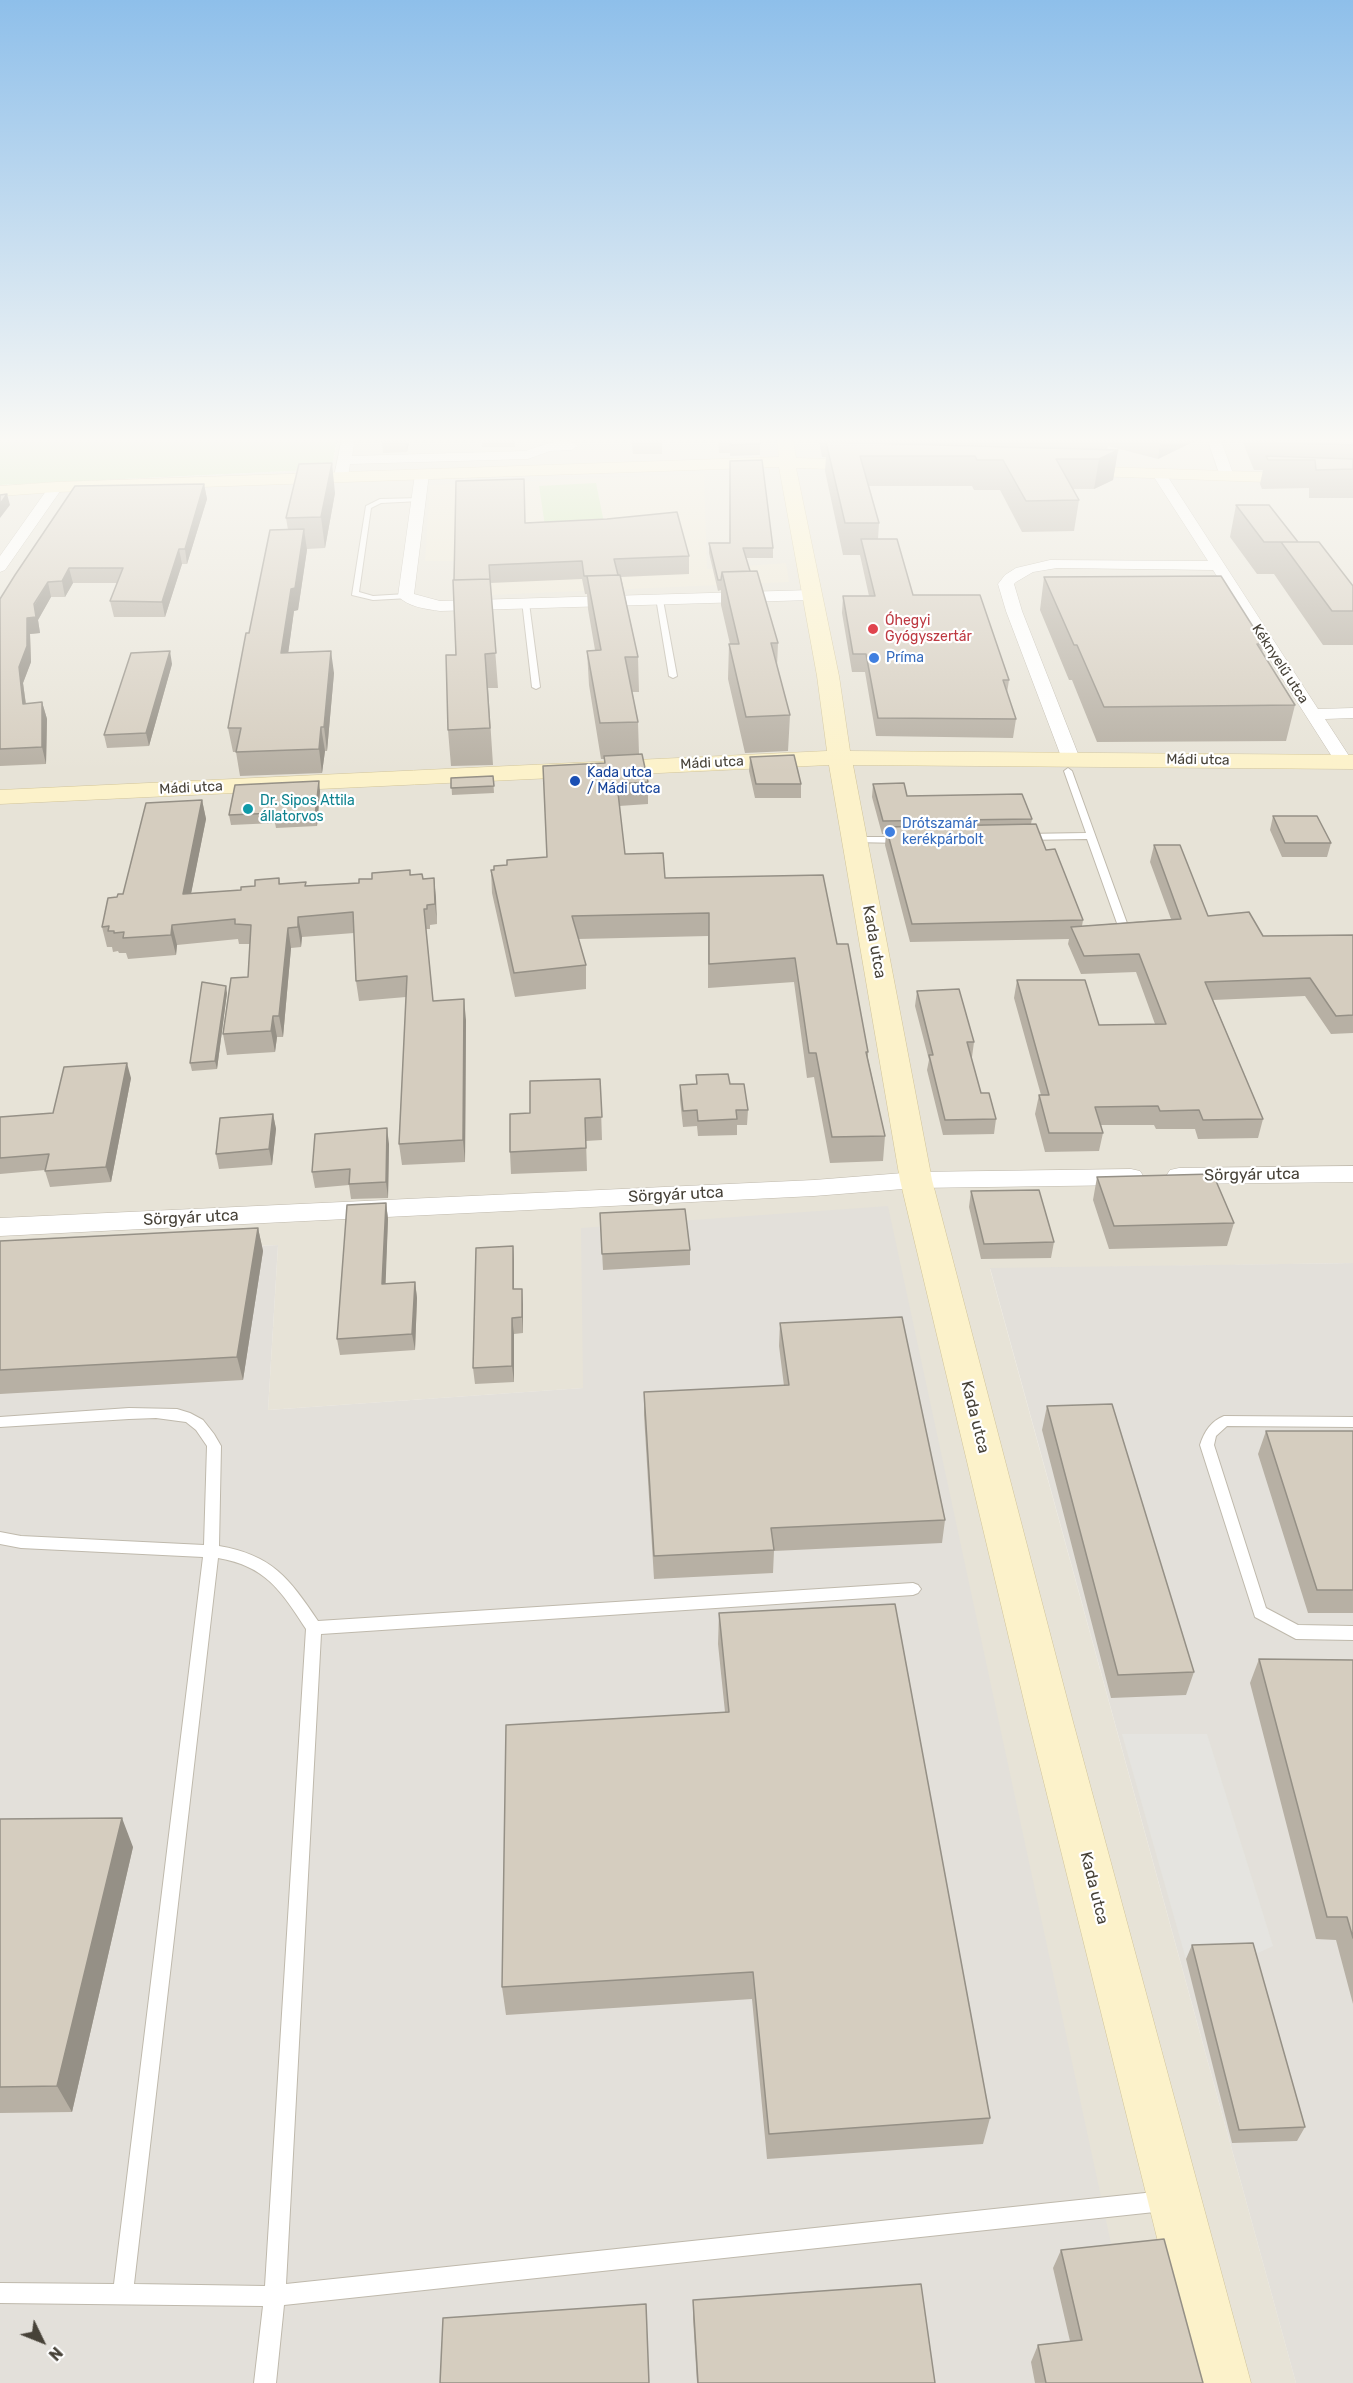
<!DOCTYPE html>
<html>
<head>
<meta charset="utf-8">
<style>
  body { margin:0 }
  #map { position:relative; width:1353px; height:2383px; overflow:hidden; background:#f4f1e9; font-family:Rubik,sans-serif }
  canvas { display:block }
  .north { position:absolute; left:12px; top:2311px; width:60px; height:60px; -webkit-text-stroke:4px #fff; paint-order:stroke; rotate:133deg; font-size:16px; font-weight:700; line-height:24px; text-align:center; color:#474238 }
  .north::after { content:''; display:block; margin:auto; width:21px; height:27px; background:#474238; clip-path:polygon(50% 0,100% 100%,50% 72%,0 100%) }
</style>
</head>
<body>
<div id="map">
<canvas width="1353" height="2383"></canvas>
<div class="north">N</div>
</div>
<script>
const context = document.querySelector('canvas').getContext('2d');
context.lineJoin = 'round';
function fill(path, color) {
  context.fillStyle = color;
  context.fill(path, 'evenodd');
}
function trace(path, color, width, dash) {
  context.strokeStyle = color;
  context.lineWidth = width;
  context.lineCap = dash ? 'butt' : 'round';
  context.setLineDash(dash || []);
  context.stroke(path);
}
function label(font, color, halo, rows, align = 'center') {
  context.font = font + ' Rubik,sans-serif';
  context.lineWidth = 4.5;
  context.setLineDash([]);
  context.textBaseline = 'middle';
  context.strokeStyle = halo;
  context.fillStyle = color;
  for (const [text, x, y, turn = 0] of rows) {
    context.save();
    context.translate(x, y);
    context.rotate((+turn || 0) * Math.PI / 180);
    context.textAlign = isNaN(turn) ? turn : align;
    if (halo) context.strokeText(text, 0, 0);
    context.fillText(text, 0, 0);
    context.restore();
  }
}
fill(new Path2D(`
  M338,438H1353V1263L990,1269L1296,2383H1141L584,1388L268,1410L278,1245L0,1258V485L331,469Z`), '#e7e3d7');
fill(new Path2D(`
  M888,1206L1141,2383H0V1258L278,1245L268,1410L583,1388L581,1228Z
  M1353,1263V2383H1296L990,1268Z`), '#e3e0da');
fill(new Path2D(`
  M704,474L707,569L786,563L789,582L466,596L454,561H425L430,485Z`), '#ece6d4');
fill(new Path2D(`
  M0,438H338L331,469L0,485Z
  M596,483L604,523L545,526L539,486Z`), '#cee6b4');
fill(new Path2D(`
  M1122,1734H1207L1273,1946L1247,1958L1186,1959Z`), '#e5e4e0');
const lane = new Path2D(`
  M422,498L423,499L420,501L381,503L371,508L359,592L373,596L406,594H409V598L373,600L352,595L366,506L380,499Z
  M656,598L663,600L677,676L673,678L669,676Z
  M522,601L529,603L540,687L536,689L532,687Z
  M1068,768L1072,771L1128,926L1127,928H1119L1118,926L1087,839L1024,840L1019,837L1024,834L1086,833L1064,771Z
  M856,837H902L907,840L902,843L853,842L851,840Z
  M129,1408L177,1409L190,1413L203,1420L214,1434L221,1446L219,1546C272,1555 289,1578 318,1621L913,1583L918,1585L921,1589L918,1593L913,1595L321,1634L286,2284L1164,2191L1171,2194L1174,2201L1171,2208L1164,2211L284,2305L276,2383H254L263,2306L0,2303V2283L114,2284L203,1557L21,1548L0,1544V1532L21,1536L204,1545L207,1446L196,1430L186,1422L156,1418L129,1419L0,1427V1417ZM218,1558C266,1566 281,1591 306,1629L265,2286L134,2284Z
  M1224,1416L1353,1417V1427L1227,1426L1216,1436L1214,1445L1266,1608L1298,1625L1353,1626V1640L1296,1639L1255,1617L1200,1445C1204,1432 1211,1421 1224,1416Z`);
const street = new Path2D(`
  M342,438H355L352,456L526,451C540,446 565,435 578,446L571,450L550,451L528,459L350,464L348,477L341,481L334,477Z
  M1207,438H1220L1234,476L1232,479L1227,480L1220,476Z
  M422,470L429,474L414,594L440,601L811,590L819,595L811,600L440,611C426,609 408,607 398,596L415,474Z
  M1159,470L1166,474L1318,709L1353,708V718L1325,719L1353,762L1350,766H1338L1213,570L1057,568L1033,572L1016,582L1014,584L1022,611L1080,759L1077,763H1065L1062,759L1006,611L998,584L1005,575L1016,568L1050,560L1208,561L1152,474Z
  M56,483L63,487L5,570L0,572V556L51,484Z
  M1353,1166V1182L1179,1184L1170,1182L1166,1176L1170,1170L1179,1168Z
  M1131,1169L1140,1171L1144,1177L1140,1183L1131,1185L916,1188L814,1196L0,1236V1218L814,1180L916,1172Z`);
const secondary = new Path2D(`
  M777,438H793L796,458L868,460L874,461L877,465L874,469L868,470L796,468L839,676L850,751L1353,755V769L853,765L932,1180L1072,1718L1251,2383H1193L1028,1718L900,1180L829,765L0,804V790L827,751L817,676L779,467L56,492L0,496V486L56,482L779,457Z
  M1070,466L1353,475V485L1064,475L1061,471L1064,467Z`);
trace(lane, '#bfb9ac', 2);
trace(street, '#bfb9ac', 1);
trace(secondary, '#d2c59a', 1);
fill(lane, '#fff');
fill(street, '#fff');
fill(secondary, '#fcf2ca');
fill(new Path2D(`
  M410,438L407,452L383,453L382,442Z
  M482,438H515V447H482Z
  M631,438H662V454H633Z
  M718,438H760V455L730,456V453H719Z
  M812,438H1201L1158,459L1108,446L1107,450H1118L1113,480L1094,489H1073L1079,500L1074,531L1022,532L1000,490H974L972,486H869L879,523L878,539L913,595L1009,680L1007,693L1016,719L1013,738L876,736L865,672H852L842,613L843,596H869L860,555H843L825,471L826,457H822L819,440Z
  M1241,438H1353V498H1309V488L1262,489L1260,484L1263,470H1254Z
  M204,484L207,499L187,564H182L165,617H114L110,601L117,583H73L65,597H51L38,620L40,633L30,634L31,662L23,683L26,704L42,702L47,719L46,764L0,766V599Z
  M335,493L325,548L307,549L298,610L294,611L288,653L334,673L327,751H325L322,773L240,776L236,752H233L228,728L249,633L288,530L286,518Z
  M1236,505L1298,542L1353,586V645H1323L1274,574H1257L1230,537Z
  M526,523L689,556V574L621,577L638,657L639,692H632L638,722L639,754L648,782V804L619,806L625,854L665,878L837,944L868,1052V1059L885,1136L883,1161L830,1163L814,1077L807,1078L794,982L708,988V936L578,939L586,965V989L515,997L492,893L491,870L547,857L604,763V759H601L589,685L587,651L595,650L588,609L587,594H585L582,579L490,583L498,688H488L493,765L451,766L448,730L456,655L453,580Z
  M709,543H729L773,548V558H746L750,571L778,643L777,667L790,715L788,751L745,753L728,679L729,644H730L721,605V590L718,591L709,553Z
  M1044,577L1264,644L1262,652L1295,705L1286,741L1097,742L1072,680H1069L1040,610Z
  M172,664L149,746L107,748L104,735Z
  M750,757L801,784V798H755L749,771Z
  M493,776L494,793L452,795L451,778Z
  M873,784L907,796L1032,819L1031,824L1046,850L1083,920L1082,926L1171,919L1150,862L1154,845L1208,916L1263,936L1353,935V1033L1331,1034L1305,996L1213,1000L1263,1119L1258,1138L1198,1139L1195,1129H1156L1154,1125H1101L1103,1133L1099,1151L1045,1152L1035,1114L1039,1095H1041L1014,998L1017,980L1099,1025L1155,1024L1136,972L1081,974L1068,944L1069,939L910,942L885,845L886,834H882L872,797Z
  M320,791L317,826L276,828L275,823L231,825L229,815Z
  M202,800L206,819L191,893L241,890L279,878L280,884L306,886L359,883L372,879L410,870V875L423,879L434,878L437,924L430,925V929H426L433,1001L466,1020L465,1162L402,1165L399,1144L406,997L359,1001L356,981L354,933L302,937L301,947L291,948L283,1037H277L275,1052L227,1055L223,1034L248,977L250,944H239L238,939L177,945L176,955L128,959L126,953H119L118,951L113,952L112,947H107L102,927L123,894Z
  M1273,816L1331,843L1327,857H1282L1270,830Z
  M917,991L974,1042L972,1057H971L981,1093L996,1119L994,1134L943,1135L927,1070L929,1060L915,1006Z
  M227,993L217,1069L192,1071L190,1063Z
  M696,1075L730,1084L748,1110L747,1125H737V1135L698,1136L697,1126L683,1127L680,1100V1085L696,1084Z
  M131,1078L111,1182L50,1187L45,1171V1170L0,1174V1117L53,1113Z
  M600,1079L602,1140L586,1141L587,1171L511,1174L510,1152L530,1113Z
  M273,1114L276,1129L272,1165L219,1169L216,1154Z
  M389,1144L388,1198L351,1199L349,1185L315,1188L312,1172Z
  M1097,1177L1234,1223L1227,1246L1109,1249L1093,1200Z
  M971,1191L1054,1242L1051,1258L981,1259L969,1207Z
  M386,1203L388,1219L385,1284L415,1282L417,1298L415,1350L340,1355L337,1339Z
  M600,1213L690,1250V1265L603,1270Z
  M258,1228L263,1251L243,1380L0,1394V1241Z
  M513,1246L514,1262V1289L523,1305V1333L514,1334V1382L475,1384L473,1368Z
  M780,1323L945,1520L942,1543L774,1551L773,1573L654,1579L644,1415V1392L784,1386L779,1346Z
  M1047,1406L1194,1672L1186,1695L1111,1698L1042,1430Z
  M1266,1431H1353V1613H1308L1258,1454Z
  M719,1613L990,2118L983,2144L767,2159L752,1999L506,2015L502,1987L725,1712L718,1644Z
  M1259,1659L1353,1660V2004L1336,1940L1316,1939L1250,1683Z
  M0,1819L133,1847L72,2112L0,2113Z
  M1192,1945L1305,2127L1297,2141L1232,2143L1186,1959Z
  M1061,2250L1203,2383H1035L1031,2362L1038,2345L1070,2341L1053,2268Z
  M693,2300L935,2383H697L693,2318Z`), '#b7b0a4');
fill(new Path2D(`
  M406,438H410L407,452L406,441Z
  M1161,438H1201L1158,459Z
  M1118,450L1113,480L1094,489L1099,459Z
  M332,463L335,493L325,548L321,517Z
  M204,484L207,499L187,564L185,549Z
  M7,494L10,505L0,518V504Z
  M304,529L307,550L298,610L294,611L285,676L281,653L291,589Z
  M179,549L182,564L165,617L162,602Z
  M69,568L73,583L65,597L62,581Z
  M48,582L51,597L38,620L40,633L30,634L31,662L23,683L28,721L23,704L19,667L27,618Z
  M170,651L172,664L149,746L146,733Z
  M331,651L334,673L327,751L324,727Z
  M42,702L47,719L46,764L42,747Z
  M321,727L325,751L322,773L319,749Z
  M319,781L320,791L317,826L315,816Z
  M202,800L206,819L187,914L183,894Z
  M434,878L436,898L437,924L435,904Z
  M298,917L302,937L301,947L298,927Z
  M172,925L177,945L176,955L171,935Z
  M288,928L291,948L283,1037L279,1016Z
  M226,986L227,993L217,1069L215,1061Z
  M464,999L466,1020L465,1162L463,1140Z
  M273,1016L277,1037L275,1052L271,1031Z
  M127,1063L131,1078L111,1182L106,1167Z
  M273,1114L276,1129L272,1165L269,1149Z
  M387,1128L389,1144L388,1198L386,1182Z
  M386,1203L388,1219L385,1300L382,1284Z
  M258,1228L263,1251L243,1380L237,1357Z
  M513,1246L514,1262V1305L513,1289Z
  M415,1282L417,1298L415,1350L412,1334Z
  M522,1289L523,1305V1333L522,1317Z
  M512,1318L514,1334V1382L512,1366Z
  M122,1818L133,1847L72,2112L57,2086Z`), '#959086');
const building = new Path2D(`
  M382,438H406V441L382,442Z
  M719,438H760V444L730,445V442H719Z
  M1258,438H1353V445L1260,442Z
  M826,442L1118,450L1099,459H1056L1079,500L1026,501L1003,460H977L975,456H860L879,523H845Z
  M1266,456L1353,459V469L1316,470L1315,460H1268Z
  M762,460L773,548H743L750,571L722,572L721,580H718L709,543H730V461Z
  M332,463L321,517L286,518L299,464Z
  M524,479L525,523L607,519L677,512L689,556L614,559L618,575L584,576L582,561L489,565L490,579L454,580L456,481Z
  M204,484L185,549H179L162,602L110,601L123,568H69L62,581L48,582L34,604L36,617L27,618V646L19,667L23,704L42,702V747L0,749V599L15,575L75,486Z
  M7,494L0,504V495Z
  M1236,505H1269L1298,542H1264Z
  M304,529L295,588L291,589L281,653L331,651L324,727H321L319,749L236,752L241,728H228L246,633H249L270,530Z
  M861,539H897L913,595H980L1009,680H1003L1016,719L878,718L866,654H853L843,596H875Z
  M1281,542H1319L1353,586V611H1332Z
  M757,571L778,643H771L790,715L746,717L729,644H739L722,572Z
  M620,575L638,657H625L638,722L600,723L587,651L601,650L587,576Z
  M1221,576L1264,644H1257L1295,705L1104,707L1077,645H1074L1044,577Z
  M490,579L496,653L485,654L490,728L448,730L446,655H456L453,580Z
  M170,651L146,733L104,735L131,653Z
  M642,754L648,782L617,784L625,854L663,853L665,878L823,875L837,944H848L868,1052H866L885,1136L832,1137L816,1053H809L795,958L709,964V913L572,916L586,965L514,973L491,870H494V866L507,865V860L547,857L543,766L605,763L604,756Z
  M794,755L801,784H756L750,757Z
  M493,776L494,786L451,788V778Z
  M319,781L315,816L274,818L275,813L229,815L235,785Z
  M904,783L907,796L1022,794L1032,819L883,821L873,784Z
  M202,800L183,894L241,890V887L255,886V880L279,878V884L306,882L305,886L359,883V879H372V873L410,870V875L422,874L423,879L434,878L435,904L427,905V909H424L433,1001L464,999L463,1140L399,1144L407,976L356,981L353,912L298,917V927L288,928L279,1016H273L271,1031L223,1034L231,978L248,977L251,925L235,924V919L172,925L171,935L123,938L124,932L114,933V931H108L109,926L102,927L108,898L117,897L118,894H123L146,803Z
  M1273,816H1317L1331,843H1285Z
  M1036,824L1046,850L1055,849L1083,920L912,924L886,827Z
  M1154,845H1180L1208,916L1249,912L1263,936L1353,935V1015L1336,1016L1310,978L1205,982L1263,1119L1203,1120L1199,1110L1160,1111L1158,1106L1095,1107L1103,1133H1049L1039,1095H1049L1017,980H1085L1099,1025L1166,1024L1139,954L1084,956L1071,927L1181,919Z
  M202,982L226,986L215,1061L190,1063Z
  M959,989L974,1042H967L981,1093H989L996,1119L945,1120L929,1055H933L917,991Z
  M127,1063L106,1167L45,1171L49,1154L0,1158V1117L53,1113L64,1067Z
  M728,1074L730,1084H744L748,1110H736L737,1119L698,1121L697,1110L683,1111L680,1085L697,1084L696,1075Z
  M600,1079L602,1117L585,1118L586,1148L510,1152V1114L530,1113V1081Z
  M273,1114L269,1149L216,1154L220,1118Z
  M387,1128L386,1182L349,1184L350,1169L312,1172L315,1134Z
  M1213,1174L1234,1223L1114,1226L1097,1177Z
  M1039,1190L1054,1242L984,1244L971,1191Z
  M386,1203L382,1284L415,1282L412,1334L337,1339L347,1205Z
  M685,1209L690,1250L602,1254L600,1213Z
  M258,1228L237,1357L0,1370V1241Z
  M513,1246V1289H522V1317L512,1318V1366L473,1368L476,1248Z
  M902,1317L945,1520L771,1528L774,1550L654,1556L644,1392L789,1385L780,1323Z
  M1112,1404L1194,1672L1118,1675L1047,1406Z
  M1266,1431H1353V1590H1317Z
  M895,1604L990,2118L769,2134L753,1972L502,1987L506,1725L729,1712L719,1613Z
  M1259,1659L1353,1660V1938L1347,1917H1327Z
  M122,1818L57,2086L0,2087V1819Z
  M1253,1943L1305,2127L1239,2130L1192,1945Z
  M1164,2239L1203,2383H1046L1038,2345L1082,2340L1061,2250Z
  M921,2284L935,2383H698L693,2300Z
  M646,2304L649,2383H440L443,2318Z`);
fill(building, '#d5cdbf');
trace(building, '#959086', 1.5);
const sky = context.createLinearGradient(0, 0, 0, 772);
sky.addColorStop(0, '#8ebfea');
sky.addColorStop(0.57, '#faf9f5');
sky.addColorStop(1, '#faf9f500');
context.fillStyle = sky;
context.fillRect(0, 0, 1353, 772);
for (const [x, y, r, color] of [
  [873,629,6,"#e0444e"],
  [874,658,6,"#3f7fe0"],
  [575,781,6,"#1a4fb4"],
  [248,809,6,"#0f9aa8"],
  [890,832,6,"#3f7fe0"]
]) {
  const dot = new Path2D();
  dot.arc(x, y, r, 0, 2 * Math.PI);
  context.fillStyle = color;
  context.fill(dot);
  trace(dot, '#fff', 2);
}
label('14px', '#be3a42', '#fff', [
  ["Óhegyi",885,621],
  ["Gyógyszertár",885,637]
], 'left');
label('14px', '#366cbe', '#fff', [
  ["Príma",886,658],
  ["Drótszamár",902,824],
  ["kerékpárbolt",902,840]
], 'left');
label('14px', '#474238', '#fff', [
  ["Kéknyelű utca",1280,664,57],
  ["Mádi utca",1198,760,1],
  ["Mádi utca",712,763,-3],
  ["Mádi utca",191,788,-3]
]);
label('14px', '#164399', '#fff', [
  ["Kada utca",587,773],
  ["/ Mádi utca",587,789]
], 'left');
label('14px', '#0d838f', '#fff', [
  ["Dr. Sipos Attila",260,801],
  ["állatorvos",260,817]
], 'left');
label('16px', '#474238', '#fff', [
  ["Kada utca",874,942,80],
  ["Sörgyár utca",1252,1175,-1],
  ["Sörgyár utca",676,1195,-3],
  ["Sörgyár utca",191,1218,-3],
  ["Kada utca",975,1417,76],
  ["Kada utca",1094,1888,76]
]);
</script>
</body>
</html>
